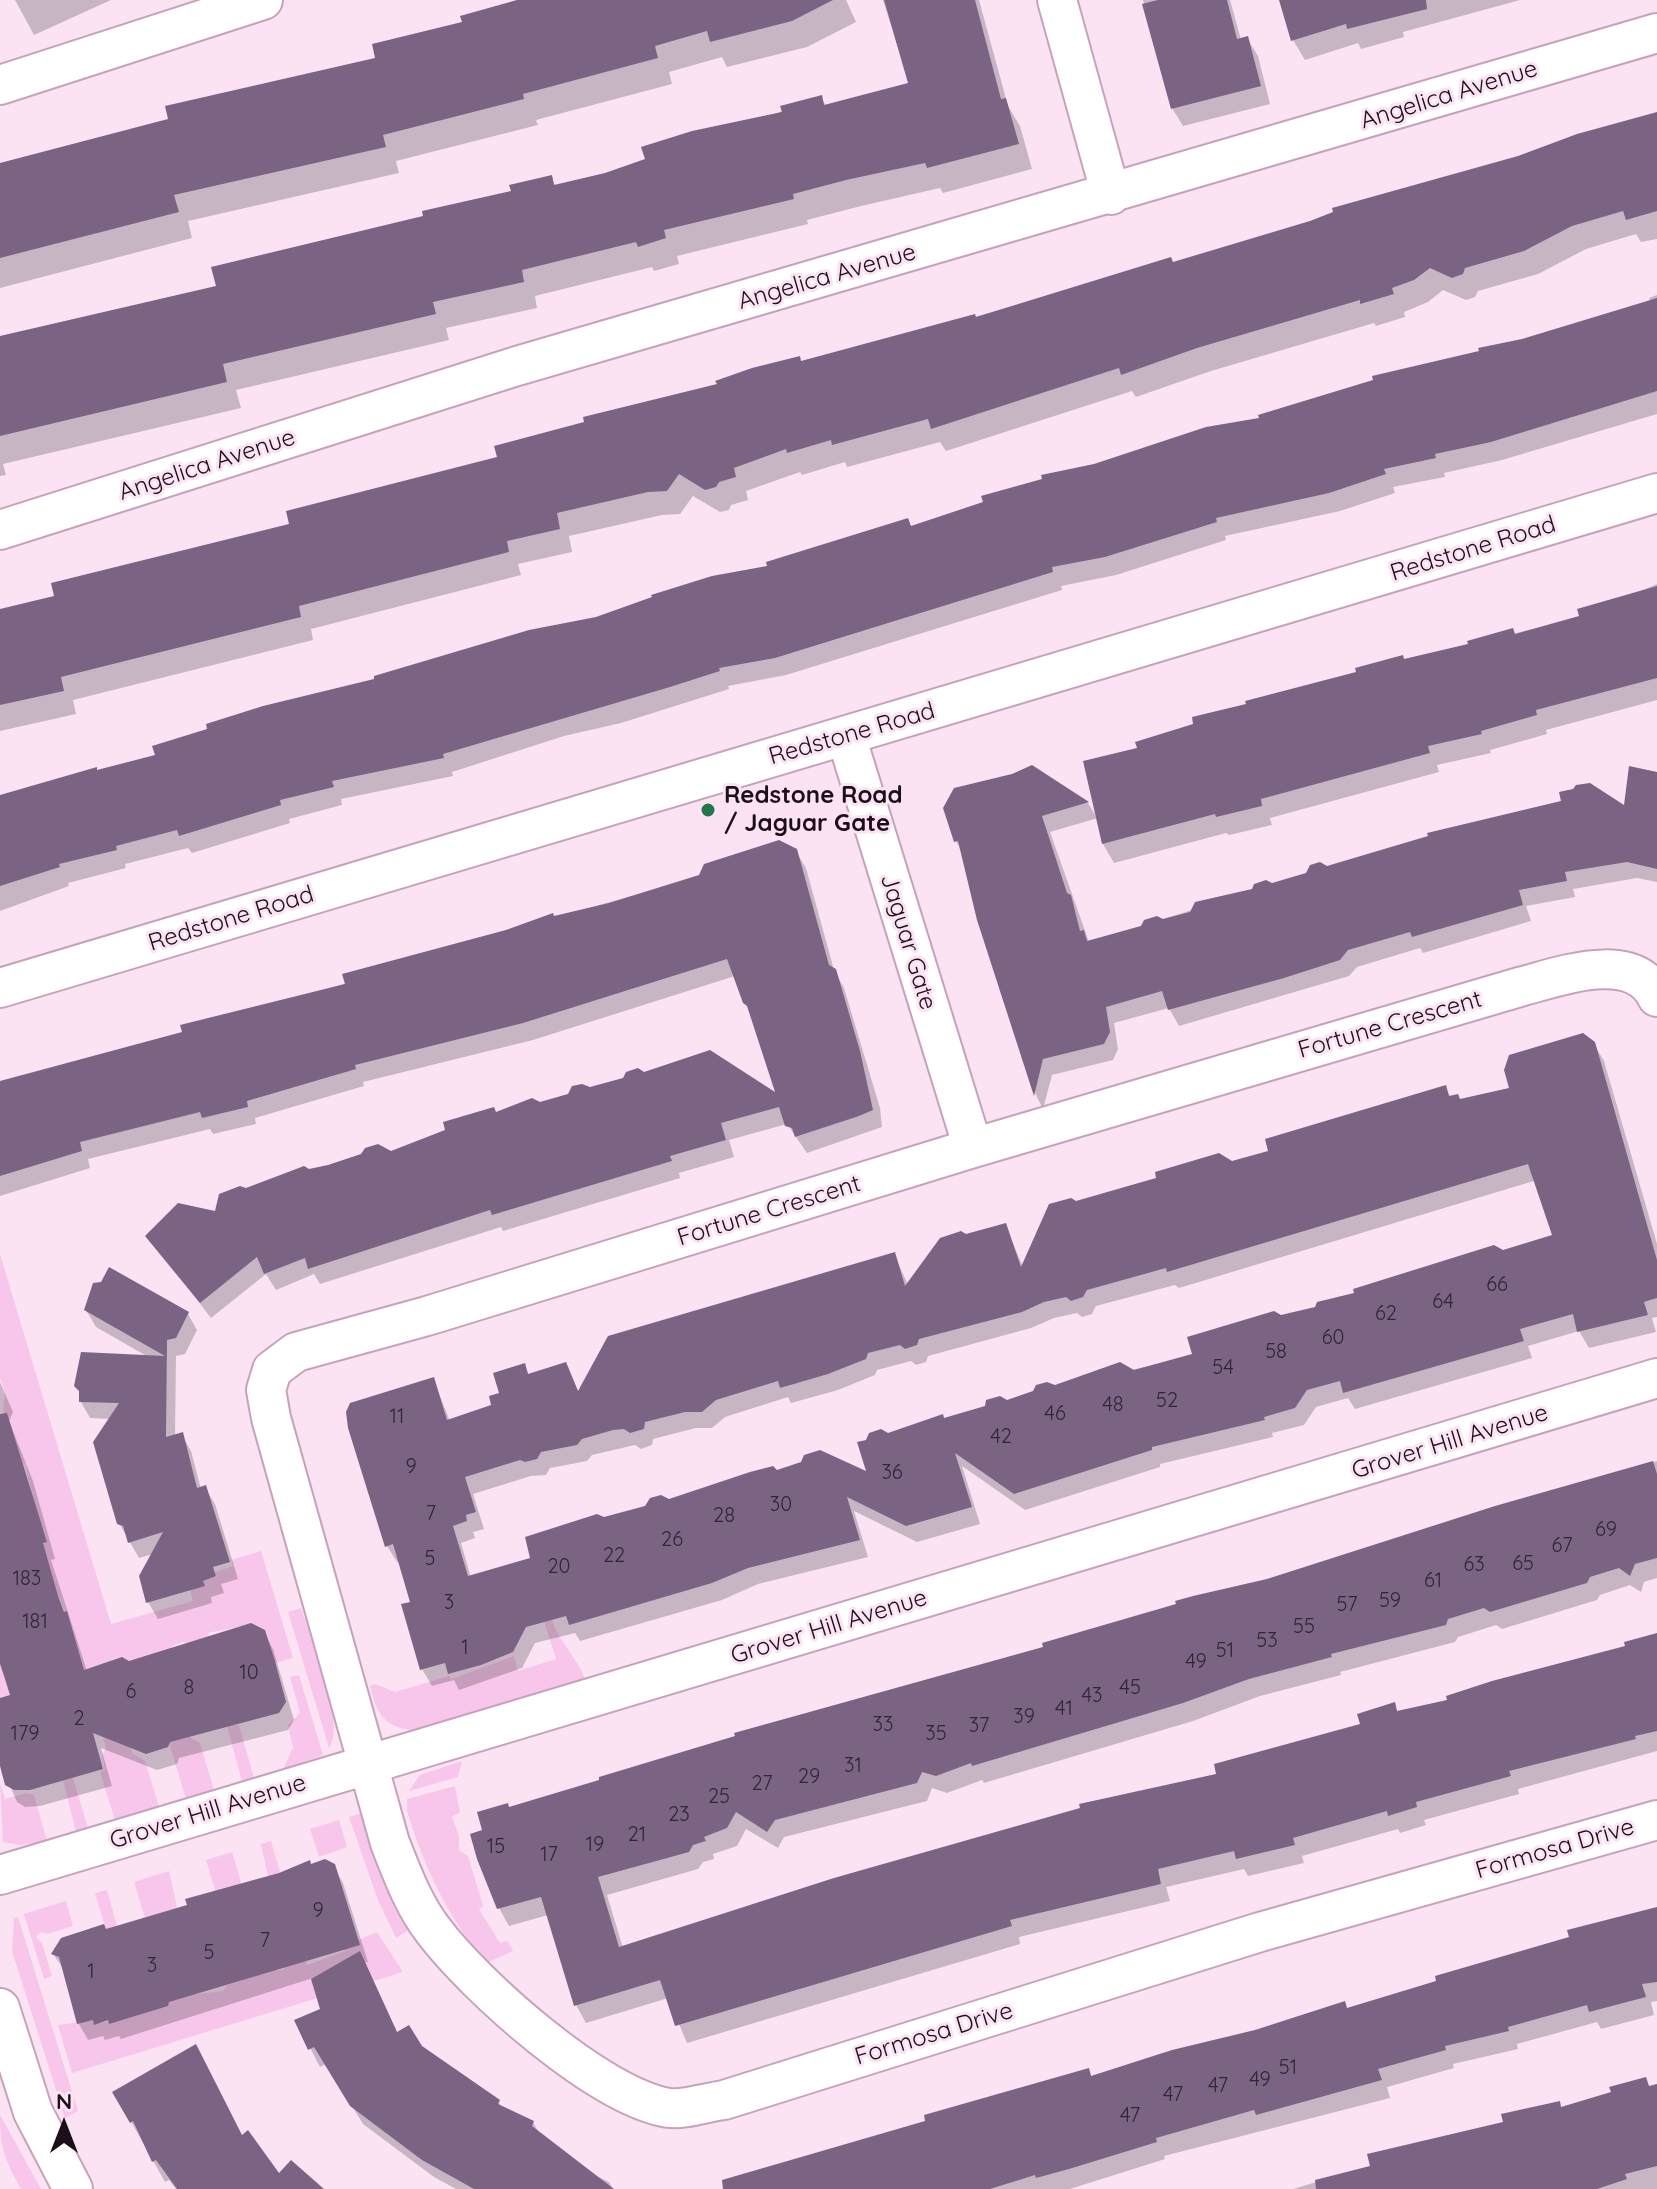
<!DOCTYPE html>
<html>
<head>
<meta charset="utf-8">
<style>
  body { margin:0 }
  #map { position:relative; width:1657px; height:2189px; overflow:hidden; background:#fbe3f4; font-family:Quicksand,sans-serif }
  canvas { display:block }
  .north { position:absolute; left:24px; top:2085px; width:80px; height:80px; -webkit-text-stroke:6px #fbe3f4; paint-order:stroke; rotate:0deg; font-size:22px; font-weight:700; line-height:32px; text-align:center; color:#1c0f19 }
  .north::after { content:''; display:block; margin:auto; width:28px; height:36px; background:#1c0f19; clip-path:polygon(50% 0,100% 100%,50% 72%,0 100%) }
</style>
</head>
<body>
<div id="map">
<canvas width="1657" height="2189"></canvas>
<div class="north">N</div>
</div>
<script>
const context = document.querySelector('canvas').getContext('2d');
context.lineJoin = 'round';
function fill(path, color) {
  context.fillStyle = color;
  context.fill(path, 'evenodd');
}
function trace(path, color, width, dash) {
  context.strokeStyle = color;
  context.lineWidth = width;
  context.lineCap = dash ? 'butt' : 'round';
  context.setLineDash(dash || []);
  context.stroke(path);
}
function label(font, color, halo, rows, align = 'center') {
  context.font = font + ' Quicksand,sans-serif';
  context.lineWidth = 6;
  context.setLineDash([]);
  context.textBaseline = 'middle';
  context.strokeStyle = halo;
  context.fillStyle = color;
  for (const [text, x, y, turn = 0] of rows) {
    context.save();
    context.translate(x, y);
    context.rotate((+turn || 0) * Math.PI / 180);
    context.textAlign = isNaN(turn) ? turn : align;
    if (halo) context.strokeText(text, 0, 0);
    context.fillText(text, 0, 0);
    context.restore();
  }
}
fill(new Path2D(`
  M0,1254L111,1624L193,1601L190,1590L204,1586L203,1581L216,1576L215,1572L233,1566L231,1560L261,1551L293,1658L275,1663L265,1630L247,1625L208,1633L212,1648L183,1642L172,1646L170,1650L129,1661L122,1657L111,1661L108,1665L129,1744L133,1754L145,1761L159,1807L115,1820L100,1772L105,1769L102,1756L106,1747L103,1739L111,1737L93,1672L73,1778L88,1828L76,1832L63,1780L9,1692L10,1695L0,1698V1657L73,1630L59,1597L53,1598L55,1584L40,1546L47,1541L42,1524H39L25,1463L17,1464C8,1440 0,1417 5,1393L0,1378Z
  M301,1608C311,1638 347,1722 329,1748L288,1612Z
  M552,1619C559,1643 576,1655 585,1679L413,1730C384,1728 376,1712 370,1686L375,1684L395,1692L449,1676L451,1679L514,1656L518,1671L556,1659L544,1621Z
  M299,1675L323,1755L283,1770L293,1747L288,1725L300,1713L290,1677Z
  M232,1717L235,1725H239L254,1778L242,1781L225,1719Z
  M184,1718L190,1737L200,1743L214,1790L186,1799L169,1743Z
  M462,1761L458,1777L409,1791L420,1775Z
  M0,1783L5,1799L26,1793L34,1795L47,1841L20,1845L3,1842Z
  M455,1786L460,1813L452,1816L459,1836V1850L468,1856L483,1906L479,1909L500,1943L508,1941L513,1951L486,1963C447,1916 425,1869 407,1811V1799Z
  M362,1813L385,1882L409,1930L396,1938L378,1900L349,1817Z
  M339,1820L347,1847L319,1857L310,1829Z
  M271,1841L307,1965L345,1951L344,1946L377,1932L403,1972L72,2073L58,2025L93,2020L94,2024L132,2017L95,1893L107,1890L117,1926L167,2006L170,2000L134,1882L169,1871L196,1994L223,1991L227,1985L242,1981L206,1860L232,1852L267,1970H283L287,1965L261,1844Z
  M66,1901L73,1926L47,1934L41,1932L36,1937L42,1943L52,1976L44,1979L24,1914Z
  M18,1917L78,2111L65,2118L12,1951L14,1918Z
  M0,2115L41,2189H21C5,2160 0,2148 0,2115Z`), '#f7c6ea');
fill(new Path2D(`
  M15,0H111L34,35Z
  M519,0H846L856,22L807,47L727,67L722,57L669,72L672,84L536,120L538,125L396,161L399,173L188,221L192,238L0,288V165L171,121L378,59Z
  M883,0H979L1008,106L1020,126L1032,169L943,193L940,188L861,206L807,220L808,224L677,256L679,264L654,271L652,267L535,296L537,308L446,328L449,340L236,390L241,408L3,464L6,475L0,476V339L218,287L426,218L513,193L551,177L556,187L605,175L821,97L826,106L910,85Z
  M1143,0H1230L1241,40L1247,38L1258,56L1270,104L1183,126L1172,108Z
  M1281,0H1520L1403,32L1404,37L1361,49L1358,43L1305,60L1293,40Z
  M1657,113V239L1641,242L1636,234L1586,249L1538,274L1478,291L1475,297L1466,300L1443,290L1428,302L1404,312L1405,317L1376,326L1374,323L1211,371L1136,397L1132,391L946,451L940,442L847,467L845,462L802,475L800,472L746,491L748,500L731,505L729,510L720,512L693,496L680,514L662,515L569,536L572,552L518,564L521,575L311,629L313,640L73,700L76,714L0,731V611L57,598L291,526L802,363L1173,264Z
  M1657,295V414L1502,460L1444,473L1445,477L1393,487L1395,493L1340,511L1225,536L1226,540L1116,575L1061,586L1062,590L786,675L728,686L729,689L621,723L564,736L452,772L453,776L341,799L342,805L289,819L290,823L192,853L188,848L125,864L126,868L68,883L69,886L0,911V796L157,756L377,681L912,528L1094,466L1262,420L1650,301L1649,298Z
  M1657,584V700L1546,730L1547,734L1490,750L1491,753L1437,765L1439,772L1270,818L1272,825L1229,835L1226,833L1114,863L1103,844L1098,818L1050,832L1089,942L1327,868L1626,808L1657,774V882L1637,878L1573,889L1575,897L1526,906L1531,921L1423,953L1420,948L1357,967L1349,976L1179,1026L1169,1008L1114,1023L1118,1049L1113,1060L1052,1075L1043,1109L1036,1095L989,951L964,856L956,841L1013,776L1032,767L1088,803L1097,818L1139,750L1404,661L1581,617Z
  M795,850L806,868L834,970L844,988L880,1108L882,1127L807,1153L787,1124L729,1140L734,1157L679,1173L680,1178L503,1231L501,1227L320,1284L314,1274L276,1290L266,1274L211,1318L148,1236L216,1213L246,1191L309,1171L391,1153L496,1114L644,1074L778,1097L754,1018L735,976L533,1040L363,1082L364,1086L255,1118L256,1124L213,1134L210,1129L88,1159L90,1168L0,1196V1084L184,1034L553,918Z
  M1593,1043L1604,1061L1657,1244V1317L1652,1318L1656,1332L1589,1348L1579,1331L1528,1346L1532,1358L1355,1409L1348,1398L1316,1407L1304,1425L1272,1433L1273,1437L1160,1464V1467L1025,1510L962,1466L980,1524L917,1542L854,1511L868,1557L758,1584L722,1600L580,1641L575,1633L535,1643L522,1668L459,1690L454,1680L432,1686L422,1669L413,1603L400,1561L397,1562L387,1546L433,1379L450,1421L494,1406L524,1365L529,1375L565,1365L579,1393L894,1254L908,1285L966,1236L1005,1225L1023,1267L1076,1203L1271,1152L1445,1087L1451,1098L1460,1101L1512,1089ZM1537,1180L1555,1236L1281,1318L1194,1356L1055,1387L888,1435L869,1475L777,1472L604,1519L533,1559L471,1578L461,1543L475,1538L473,1532L484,1529L473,1494L531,1476L546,1475L550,1468L587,1461L592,1455L635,1445L641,1449L652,1445L653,1439L696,1428H712L725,1417L788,1397L791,1403L838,1390L875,1375L877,1370L911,1361L916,1365L926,1362L928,1356L1031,1328L1054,1318L1077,1313L1082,1317L1092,1314L1096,1306L1175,1285L1179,1288Z
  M86,1310L188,1314L197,1330L185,1354L176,1356L175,1437L182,1435L191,1451L201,1489L205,1488L215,1504L238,1579L221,1584L224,1593L211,1597L212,1603L158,1619L148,1602L153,1554L139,1558L119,1523L111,1419L90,1418L81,1402L150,1358L96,1327Z
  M0,1382L13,1412L9,1421L33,1481L55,1559L51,1560L87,1671L263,1631L273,1649L294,1720L288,1730L179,1758L177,1764L157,1770L101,1748L112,1786L40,1806L25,1807L17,1802L0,1762V1700L13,1697L0,1665Z
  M1657,1461V1578L1644,1582L1641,1592L1630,1585L1600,1595L1597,1600L1502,1629L1496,1625L1458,1637L1455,1642L1340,1672L1341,1675L1260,1696L1193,1721L984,1783L982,1780L947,1793L932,1788L927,1801L784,1837L778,1848L746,1829L737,1846L713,1854L714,1859L703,1862L698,1869L607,1895L623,1948L1219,1776L1362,1725L1394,1705L1398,1712L1449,1701L1627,1648L1657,1635V1751L1518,1789L1519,1794L1424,1820L1426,1825L1400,1833L1398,1829L1302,1856L1304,1863L1248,1876L1244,1869L1166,1887L1170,1901L1019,1937L1020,1944L687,2043L668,1998L586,2023L576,2005L548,1915L509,1926L499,1908L485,1832L509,1809Z
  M311,1866H333L343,1883L368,1962L364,1963L398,2034L498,2101L502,2108L533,2122L540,2135L590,2173L609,2182L613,2189H456L434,2177L363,2124L326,2064L320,2067L296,2021L322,2010L313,1978L121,2039L119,2036L105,2040L103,2036L88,2040L79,2024L65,1971L53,1954L106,1931Z
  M1657,1910V2001L1651,2002L1654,2015L1601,2029L1597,2022L1517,2044L1518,2049L1453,2064L1454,2068L1387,2087L1390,2098L1164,2156L1165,2159L1070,2189H749L928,2123L1088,2071L1092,2077L1347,2010Z
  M1645,2080L1650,2088L1657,2086V2189H1293L1613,2093Z
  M115,2093L242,2137L279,2176L321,2189H176L169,2180L165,2182Z`), '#0003');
fill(new Path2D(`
  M517,0H833L792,21L710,42L707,31L655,46L658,58L523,94L524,99L383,135L386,147L174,195L179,212L0,258V163L168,119L165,106L375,58L372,44L462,22L460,16Z
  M884,0H975L1001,99L1006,98L1019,144L927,168L925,163L846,180L793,194L794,199L664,230L666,238L638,247L636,242L522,270L524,282L433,302L436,314L223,364L227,382L0,436V336L216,286L211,267L423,216L422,211L511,191L509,185L552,175L554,185L605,173L645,159L641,147L692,131L782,112L780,106L822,95L824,105L908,83Z
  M1158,0H1227L1237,39L1248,36L1261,86L1171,109L1142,4Z
  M1279,0H1426L1427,9L1347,29L1346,24L1291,41Z
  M1657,112V211L1626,220L1623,211L1572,226L1524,251L1465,268L1463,274L1452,278L1430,268L1414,280L1392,288L1394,294L1360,304V300L1197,348L1121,375L1119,368L931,429L928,419L832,445L831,440L787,453L786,449L734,468L736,477L719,482L716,487L705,490L679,474L667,491L648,492L557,513L560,529L507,541L509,552L299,606L301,617L61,677L64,691L0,705V609L54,596L51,583L289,524L286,511L497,457L494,446L584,422L583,417L717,384L715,381L752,368L800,356L801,361L975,314L976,317L1171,257L1173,262L1310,221L1333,212L1332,208L1518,156L1577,134Z
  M1657,298V391L1491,442L1435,454L1436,458L1384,469L1386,474L1329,493L1216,518L1217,522L1105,557L1052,567L1053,572L775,658L719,668L720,671L670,687L443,754L444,758L332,781L334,787L280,800L281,805L179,836L177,830L116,846L117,850L59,864L60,867L0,886V795L97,767V770L155,755L152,746L207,729L206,724L263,706L374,679V676L529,630L596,617L652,597L651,595L712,576L767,566L766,562L908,518L911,526L983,502L981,496L1042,479L1041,475L1094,464L1206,427L1259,418L1258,415L1373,380L1372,376L1479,351L1478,348L1522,339Z
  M1657,586V678L1536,710L1537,715L1481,731L1482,734L1428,746L1430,753L1261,799L1262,806L1216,817L1215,814L1102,844L1083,761L1137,748L1135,742L1193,724L1192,717L1246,704L1245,701L1356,672L1355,668L1403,655L1404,659L1468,644L1467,641L1513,628L1515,634L1579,616L1577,609Z
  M1032,765L1089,802L1042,816L1067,893L1071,895L1080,931L1084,930L1087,941L1141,926L1144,920L1157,916L1163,919L1190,912L1195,902L1252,889L1254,884L1266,880L1272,883L1306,873L1310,865L1320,862L1327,866L1428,836L1427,833L1561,801L1559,792L1573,789L1576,785L1590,783L1624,805L1629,766L1657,772V869L1627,862L1565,872L1567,881L1519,890L1523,905L1412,937L1410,932L1348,950L1340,960L1284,978L1168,1010L1162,991L1106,1007L1110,1032L1104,1044L1043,1059L1034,1096L977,920L958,841L954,842L943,808L954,788L1012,774Z
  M779,840L797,849L829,965L836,969L860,1051L873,1110L859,1116L795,1137L792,1128L785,1126L779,1107L721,1123L726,1140L670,1156L672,1161L492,1215L490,1210L308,1269L305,1258L264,1274L257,1257L200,1303L145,1236L178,1203L215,1211L219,1194L240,1186L246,1188L304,1166L309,1169L328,1165L361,1154L365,1148L378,1144L391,1151L445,1130L443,1122L494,1107L496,1112L532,1098L540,1102L568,1094L572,1086L582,1084L590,1087L623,1078L626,1072L638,1068L644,1072L710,1050L775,1092L747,1006L743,1003L727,959L523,1023L355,1065L356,1069L247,1101L248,1107L202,1118L200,1112L80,1142L82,1151L0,1176V1081L182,1032L180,1025L345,984L342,974L506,930L553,913L554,916L609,903L699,875L704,864Z
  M1583,1033L1595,1042L1657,1260V1298L1644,1302L1648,1315L1577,1332L1573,1314L1520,1329L1524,1341L1343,1393L1340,1381L1307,1390L1295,1408L1264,1417L1265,1420L1152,1447V1450L1014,1494L955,1453L972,1507L906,1526L847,1497L860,1540L748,1568L712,1583L569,1625L566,1616L526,1627L513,1652L481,1665L448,1674L445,1663L420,1670L401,1604L410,1602L393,1544L385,1547L348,1428L346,1412L350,1403L434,1377L447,1420L491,1405L489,1396L499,1393L493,1373L525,1363L528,1374L566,1362L578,1391L608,1336L895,1252L905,1286L940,1238L961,1231L966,1234L1006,1223L1021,1267L1049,1204L1071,1198L1076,1201L1156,1178L1155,1172L1219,1153L1232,1161L1268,1151L1265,1139L1446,1085L1449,1096L1458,1094L1460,1099L1509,1088L1504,1070L1509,1055ZM1528,1164L1552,1235L1503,1250L1494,1245L1353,1289L1354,1293L1317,1302L1315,1307L1281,1315L1274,1311L1187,1337L1192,1354L1134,1370L1120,1362L1055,1385L1047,1382L1036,1385L1033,1391L1007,1400L1000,1396L986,1400L985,1406L944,1418L943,1414L888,1433L881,1429L869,1433L866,1440L857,1442L866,1471L820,1450L804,1455L801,1462L777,1470L773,1466L750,1472L669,1499L661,1495L650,1498L645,1506L604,1517L597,1514L525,1537L530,1558L468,1576L453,1526L467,1521L466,1515L476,1512L465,1477L520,1460L525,1462L537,1459L541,1452L577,1445L582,1439L613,1430L624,1429L630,1433L644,1429L645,1422L685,1412H702L716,1400L778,1381L780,1388L828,1374L866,1359L868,1353L900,1345L905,1349L917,1345L919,1339L1022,1312L1044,1302L1066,1297L1071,1301L1083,1297L1087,1290L1166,1268L1167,1272Z
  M109,1267L189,1312L176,1338L167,1340L166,1437L183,1432L197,1488L206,1485L230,1562L213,1567L216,1576L203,1581L205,1586L146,1603L139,1576L163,1532L128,1543L123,1526L117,1524L93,1442L119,1403L79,1402V1391L74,1386L81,1352L165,1356L84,1310L93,1283L101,1282Z
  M7,1413L47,1542L43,1543L58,1596L64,1612L67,1611L84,1670L122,1657L129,1661L251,1623L265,1630L275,1661L286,1702L279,1713L170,1742L168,1747L146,1754L93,1733L103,1769L30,1790H14L5,1785L0,1766V1698L10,1695L0,1663V1414Z
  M1653,1461L1657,1474V1558L1635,1564L1630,1576L1619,1568L1590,1577L1587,1583L1490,1612L1484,1608L1448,1619L1446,1625L1331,1654L1332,1657L1249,1679L1183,1703L972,1766L971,1763L936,1776L922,1772L917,1783L775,1820L767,1832L736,1812L727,1828L704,1837L706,1841L693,1845L689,1852L598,1877L619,1947L834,1878L1080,1808L1079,1804L1216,1774L1214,1764L1360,1724L1357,1714L1395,1702L1397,1711L1447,1700L1446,1696L1492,1681L1625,1646L1624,1642L1657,1633V1731L1635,1736L1636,1739L1509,1771L1511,1776L1416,1802L1417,1807L1388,1816L1387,1811L1293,1838L1295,1845L1236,1859L1234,1851L1158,1869L1161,1884L1010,1920L1012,1926L675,2026L660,1980L574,2006L541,1897L497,1909L477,1859L470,1834L482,1830L477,1812L508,1803L509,1807L599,1780V1777L735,1736L734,1733L1043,1647L1042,1643L1176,1604L1175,1601L1193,1596L1267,1579L1495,1506Z
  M325,1859L335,1864L360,1945L169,2002L168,2006L109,2024L108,2020L94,2025L93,2020L77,2024L59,1957L51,1954L61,1938L104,1924L106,1929L187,1905L185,1899L279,1873L310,1860L311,1864Z
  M1657,1907V1982L1642,1984L1646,1997L1589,2012L1587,2005L1508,2027L1509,2031L1445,2046L1446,2050L1378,2069L1382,2080L1256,2115L1254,2110L1156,2138L1157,2142L1069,2169L1036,2178L1035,2175L990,2189H723L722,2180L925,2121L924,2115L1089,2068L1091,2076L1172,2050L1255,2030L1345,2001L1347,2008L1436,1981L1435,1976L1569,1937L1567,1930Z
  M360,1951L397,2032L409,2025L422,2046L500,2100L498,2104L534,2121L532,2126L614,2189H474L422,2160L350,2106L314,2047L308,2050L294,2020L320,2009L311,1979Z
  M196,2044L242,2135L248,2130L279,2173L291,2160L324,2189H177L156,2160L152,2162L133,2121L130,2123L112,2092Z
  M1646,2077L1649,2086L1657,2084V2166L1625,2174L1627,2179L1597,2189H1316L1315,2180L1370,2166L1367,2154L1503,2122L1501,2114L1560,2101L1561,2107L1611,2092L1609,2087Z`), '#7a6383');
const minor = new Path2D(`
  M1057,0L1111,195
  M0,85L263,0
  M0,530L517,366L1657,33
  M846,736L973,1148
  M0,988L1657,493
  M1657,997C1634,949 1561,976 1523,986L973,1148L427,1316L296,1352L272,1370L266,1390L271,1418L390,1843C402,1873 413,1904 433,1930C475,1986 599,2097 669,2108C685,2110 708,2102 724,2100L1260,1932L1657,1820
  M0,1875L1657,1378
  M0,2008L33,2112L73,2189`);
trace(minor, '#c7a2bd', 42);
trace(minor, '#fff', 38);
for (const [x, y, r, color] of [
  [708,810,8,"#22774a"]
]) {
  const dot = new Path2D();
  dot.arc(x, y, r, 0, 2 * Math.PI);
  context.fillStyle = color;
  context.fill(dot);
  trace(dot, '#fbe3f4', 3);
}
label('20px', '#342434', null, [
  ["66",1497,1285],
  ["64",1443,1302],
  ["62",1386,1314],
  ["60",1333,1338],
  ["58",1276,1352],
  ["54",1223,1368],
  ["52",1167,1401],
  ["48",1113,1405],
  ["46",1055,1414],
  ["11",397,1417],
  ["42",1001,1437],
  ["9",411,1467],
  ["36",892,1473],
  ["30",781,1505],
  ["7",431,1514],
  ["28",724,1516],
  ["69",1606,1530],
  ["26",672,1540],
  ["67",1562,1546],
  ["22",614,1556],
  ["5",430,1559],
  ["65",1523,1564],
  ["63",1474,1565],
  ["20",559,1567],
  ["183",27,1579],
  ["61",1433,1581],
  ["59",1390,1601],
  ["3",449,1603],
  ["57",1347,1605],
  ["181",35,1622],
  ["55",1304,1627],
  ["53",1267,1641],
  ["1",465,1648],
  ["51",1225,1651],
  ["49",1196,1662],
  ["10",249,1673],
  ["8",189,1688],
  ["45",1130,1688],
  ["6",131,1692],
  ["43",1092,1696],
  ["41",1064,1709],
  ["39",1024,1717],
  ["2",79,1719],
  ["33",883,1725],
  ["37",979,1726],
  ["179",25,1734],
  ["35",936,1734],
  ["31",853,1766],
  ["29",809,1777],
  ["27",762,1784],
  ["25",719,1797],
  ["23",679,1815],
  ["21",637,1835],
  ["19",595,1845],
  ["15",496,1847],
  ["17",549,1855],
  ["9",318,1911],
  ["7",265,1941],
  ["5",209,1953],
  ["3",152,1966],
  ["1",91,1972],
  ["51",1288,2068],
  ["49",1260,2080],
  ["47",1218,2086],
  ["47",1173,2095],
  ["47",1130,2116]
]);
label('24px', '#1c0f19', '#fbe3f4', [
  ["Angelica Avenue",1449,95,-17],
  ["Angelica Avenue",827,277,-16],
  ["Angelica Avenue",207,465,-18],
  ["Redstone Road",1473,549,-17],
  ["Redstone Road",852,734,-16],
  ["Redstone Road",231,919,-17],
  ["Jaguar Gate",908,942,73],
  ["Fortune Crescent",1390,1025,-16],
  ["Fortune Crescent",769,1211,-17],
  ["Grover Hill Avenue",1450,1442,-17],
  ["Grover Hill Avenue",829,1627,-17],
  ["Grover Hill Avenue",208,1812,-17],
  ["Formosa Drive",1555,1849,-16],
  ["Formosa Drive",934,2034,-17]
]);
label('bold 24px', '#1c0f19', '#fbe3f4', [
  ["Redstone Road",724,796],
  ["/ Jaguar Gate",724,824]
], 'left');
</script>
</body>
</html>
